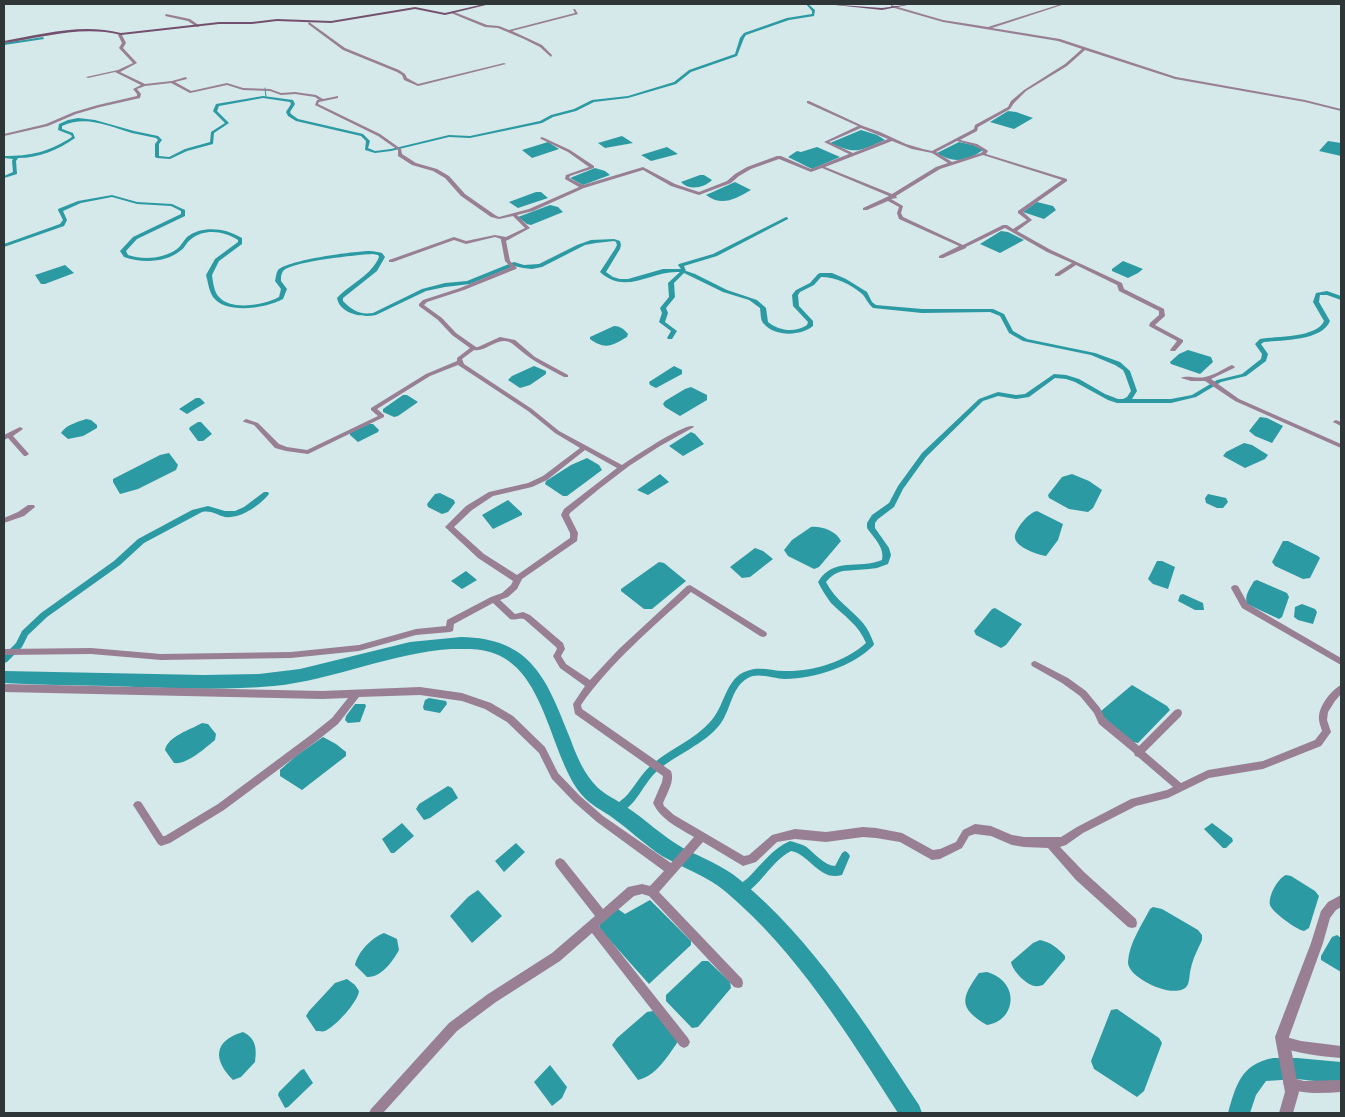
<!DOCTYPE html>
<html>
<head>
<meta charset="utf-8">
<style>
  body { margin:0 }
  #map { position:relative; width:1345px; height:1117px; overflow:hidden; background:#d5e8ea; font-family:Helvetica,sans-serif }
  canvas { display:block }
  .frame { position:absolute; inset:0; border:5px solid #2f3637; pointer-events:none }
</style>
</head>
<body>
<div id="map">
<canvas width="1345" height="1117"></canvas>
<div class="frame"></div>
</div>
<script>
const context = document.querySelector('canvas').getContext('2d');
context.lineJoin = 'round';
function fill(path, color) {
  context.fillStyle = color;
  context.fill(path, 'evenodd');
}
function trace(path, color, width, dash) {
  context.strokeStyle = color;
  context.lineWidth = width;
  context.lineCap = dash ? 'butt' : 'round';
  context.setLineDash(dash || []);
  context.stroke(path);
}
fill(new Path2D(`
  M1008,111L1016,112L1033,118L1014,129L990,122Z
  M861,130L877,135L885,140C859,151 857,155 830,143Z
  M622,136L633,143L605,148L598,143Z
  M1328,141L1341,143V156L1319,151Z
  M548,142L559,149L532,158L522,150Z
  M959,142L973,145L983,150C967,161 954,164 937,153Z
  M667,147L678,154L651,161L641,155Z
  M817,147L840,157L812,169L788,157L797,151L801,152Z
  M595,168L605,171L610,175L583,185L570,178Z
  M700,175H704L712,180C704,188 689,191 681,182Z
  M735,182L751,190C735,199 722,207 706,195Z
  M536,192H541L548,198L518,208L509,202Z
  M1037,202L1053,206L1056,210L1044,219L1023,212Z
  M550,205L558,207L563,212L531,225L527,224L518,217Z
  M1001,231L1008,232L1024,240L1000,253L980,244Z
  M1123,261L1143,269L1138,273L1128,278L1112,271V269Z
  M65,265L74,273L45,284H41L35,275Z
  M614,326C620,326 624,329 628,334L627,337C612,346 605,350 590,339V337Z
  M1188,350L1211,357L1213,362L1200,374L1171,364L1170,362L1179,354Z
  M534,366L546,371V374L530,385L520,388L508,380L512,376Z
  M674,366L682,370V374L656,388L650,385L649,382Z
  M691,387L707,395V400L680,416L665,407L663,404L665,401L685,389Z
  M403,395H407L418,402L398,416L394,417L383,412V409Z
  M196,398H200L205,403L187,414L179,409Z
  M1260,417L1267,418L1283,426L1272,443L1255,436L1249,431Z
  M86,419L91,420L97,425V428L83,436L68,439L61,433C66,425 77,422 86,419Z
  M198,422H201L212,434L203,441H198L189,429L190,427Z
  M369,424H373L379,430L378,432L358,442L350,435V433Z
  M691,432L695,434L704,444L683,456L669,446Z
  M1244,443L1252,445L1268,455L1265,459L1245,468L1223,456L1226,452Z
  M169,453L178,465L176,470L138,489L120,494L113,482V479L160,455Z
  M587,458L599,465L602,470L567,496H563L545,484L546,481L571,465Z
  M660,474L669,482L648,495L637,490Z
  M1072,474L1089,481L1102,490L1093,508L1088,512L1069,509L1049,498L1048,495L1062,477Z
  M440,493L454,500L455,503L448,512L442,514L428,507L427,504L435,494Z
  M1208,494L1226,498L1228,502L1223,508H1217L1206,503L1205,498Z
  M508,500L522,513V515L493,529L482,515Z
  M1037,511L1063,524L1058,540L1046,556C1038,555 1016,547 1015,538C1014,530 1029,512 1037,511Z
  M811,527C822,526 836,531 841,541L819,567L814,569L788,556L784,550L792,540Z
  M1283,541H1288L1318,556L1320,558L1310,578L1303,579L1275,566L1272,562Z
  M755,548L763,551L773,559L750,577L742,578L730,567Z
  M1157,561H1162L1175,567L1168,589L1153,584L1148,579Z
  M659,562L664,563L686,581L652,609H644L621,591V589Z
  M466,571L477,580L462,589L451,581Z
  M1257,580L1287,593L1289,597L1282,617L1279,619L1247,604C1244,596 1250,588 1254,581Z
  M1183,594L1203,603L1204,610H1195L1178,601L1180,595Z
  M1302,604L1315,609L1317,612L1313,624L1298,620L1294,617L1295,607Z
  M995,608L1022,624L1006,645L1001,648L976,635L974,631L992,609Z
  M1132,685L1167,706L1170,710L1138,743L1133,742L1101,715V711Z
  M429,698L446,701L447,704L440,713L424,710L423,707L425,700Z
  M355,704H365L366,706L360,722L348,723L345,720L346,716Z
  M202,723L208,724L216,734L215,740C205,748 187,765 174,763L165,750C168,736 190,730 202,723Z
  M323,737L336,744L346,752V756L302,790L280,776V770L296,756Z
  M448,786L452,788L458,798L430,818L424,820L416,809L419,804Z
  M402,823L414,836L394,853H391L382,839Z
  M1212,823L1232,838L1233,841L1226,848H1223L1204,829Z
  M516,843L525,852L504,872L495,861Z
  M1286,875L1291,876L1315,891L1319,896L1309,928L1304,931C1297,930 1272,912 1270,905C1268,896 1278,878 1286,875Z
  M478,890L502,916L472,943L450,916L468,897Z
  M650,900L691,941V945L649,984L599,928L600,923L618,909L625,914Z
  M1153,907L1162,909L1198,930L1202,935V940C1198,949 1193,958 1191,968C1189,974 1190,982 1187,986C1176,1001 1127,978 1128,962C1129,943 1142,925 1150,909Z
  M384,933L397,939L399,950C393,961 381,978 367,977L355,965C358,952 371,938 384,933Z
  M1337,935L1341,938V972L1321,960V956L1332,937Z
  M1040,940C1050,942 1058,948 1065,956V959L1043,985C1041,985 1038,987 1035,986C1026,985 1012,970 1011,962L1033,943Z
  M702,961H708L730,982L731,988L698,1027L692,1028L666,1001V995Z
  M987,972C1021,982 1016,1021 987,1025C958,1008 961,998 979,973Z
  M347,979L355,985L359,991C358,1002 335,1027 325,1031C323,1032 318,1031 316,1031L306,1016L309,1011L335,983Z
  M1117,1009L1159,1038L1162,1043L1144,1091L1137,1097L1094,1069L1091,1061L1111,1010Z
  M653,1011L677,1039V1043C667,1057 656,1076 638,1080L612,1045L617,1038L647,1012Z
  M243,1032C256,1038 257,1049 255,1062L241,1077L233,1080C213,1060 213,1041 243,1032Z
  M550,1065L567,1087L562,1098L552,1106L534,1082Z
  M304,1069L313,1083L288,1107L285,1108L278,1095L279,1092L301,1070Z`), '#2c9aa2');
trace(new Path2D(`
  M265,88L266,97`), '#2c9aa2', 1);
fill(new Path2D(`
  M806,4H808L815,10L814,16L789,20L746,35L744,38L737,56L691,72L676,84L628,98L594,102L576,111L553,117L542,123L470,138L449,137L391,151L375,153L365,150L366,141L361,136L296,121L288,116L286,112L291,104L290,102L263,98L219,106L217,111L229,123L214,133L213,144L187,151L170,159L157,158L155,157V144L158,140L156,138C148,136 140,135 132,133C107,126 87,115 62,126V129L73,133L75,138C58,150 39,158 18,158L16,161L17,174L4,178V176L13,172L12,161L13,159L4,158V156C31,156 49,152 72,137L71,135L58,130L59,124L68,120L78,118L95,120L134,131L158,136L162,140L159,144V156L169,157L185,149L210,142L211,132L225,123L213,111L216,104L263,96L293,100L295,104L290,112L291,114L298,119L363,134L370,141L368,148L375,151L391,149L449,135L470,136L540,121L551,115L574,109L592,100L628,96L674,82L689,70L735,54L740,38L744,33L787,18L812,14V11Z
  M43,37L44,39L4,45V43Z
  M112,195L137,202L172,204L185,210V216L137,239L126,251L128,255C143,260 163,259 177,249C181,246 183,241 187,237C202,225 226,228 242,238V244L219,261L212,275C213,282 214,292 219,297C231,311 264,305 279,297L281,289L275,281C276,277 276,273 278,270C288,260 355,251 370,251C374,251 378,252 382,253L385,257L377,271L343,298V301C352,310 359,315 373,313L422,289L445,283L467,281L514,262L524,265L539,264L577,245L591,240L614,239L620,241L621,245L620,249L606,272L613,277L620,279H628L663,269H681L678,265L679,264L713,254L786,217L788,218V219L717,256L684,266L686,271L695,274L727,290L757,300L766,308L768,322C779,331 795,333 807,325L808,322L793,306L792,295L796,290L810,283L818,274L820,273H832L846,279L867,292L872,302L876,305L922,309H993L1004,314L1013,331L1027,339L1095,353L1120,362L1130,371L1137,391L1132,399H1171L1192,395L1217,380L1242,374L1261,359L1262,354L1255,344L1260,339C1276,336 1317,338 1324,321L1313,302L1316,293L1327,291L1341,296V300L1327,295H1320L1319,302L1330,321C1322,341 1282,340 1264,342L1261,344L1268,354L1266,361L1246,376L1221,382L1196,397L1171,403H1117L1108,400L1075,382L1066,379L1055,378L1029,397L1016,399L998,396L983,401L926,457L903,489L894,507L878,519L875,523V528L889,548L891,555L888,564L877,568L869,569L843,571C835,573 831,576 826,582C835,600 851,609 863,623C868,629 871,636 874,644L873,646C851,667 816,678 785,679C774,679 758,672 748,678C732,686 731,709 721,723C705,745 675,754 655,773C642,786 636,807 617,814L614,813L612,810C615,804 623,800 628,794C637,783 643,771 655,762C672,748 695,739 710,722C725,707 725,678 747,671C759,666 772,671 784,671C812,672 845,662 866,643C859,625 844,616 831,603C826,596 822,590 818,582C834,556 858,570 882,560C885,548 874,538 867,528V523L872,515L889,503L898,486L922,453L979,399L998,392L1016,395L1025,394L1054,374L1066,375L1079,379L1105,394L1118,399H1123L1127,397L1131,391L1125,374L1123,370L1115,365L1091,355L1023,341L1009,333L1000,316L990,312L922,313L873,308C867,303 866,297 861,293C850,284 836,277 821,277L814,285L800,292L798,295L799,306L813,321V326C801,336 775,337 764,324C760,320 761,314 760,308L749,300L723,292L684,273L674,283L675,297L666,308L668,313L665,322L677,331L672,339H668L667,338L671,331L659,322L662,313L660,308L669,297L668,283L680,272C651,270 626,296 600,272L615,249L617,245L616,242L614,241L596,243L585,245L542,267L532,269L523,268L514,266L470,284L445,287L426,291L376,315C362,318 340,314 337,298C351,283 371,276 379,257L378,255L373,254C355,255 297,261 284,270C281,273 281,277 281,281L287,289L283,299C267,308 226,315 213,297C209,291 208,282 206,275L215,259L238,242V240C224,231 204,228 190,240C186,243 185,248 180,251C165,263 142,263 124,257L120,251L133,237L181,214V211L171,206L137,204L112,197L81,203L63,211L67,220L64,226L4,247V244L60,224L63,220L58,210V209L78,201Z
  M264,492H268L269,494C260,505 241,519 225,517C217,515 211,510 202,512L144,543L120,565L47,617L28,635L22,647L7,662L4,663V655L16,643L22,631L41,613L114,561L138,539L192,510L208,506L225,511H235L244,507Z
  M790,841C795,842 800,844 805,846C815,853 823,865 835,866L842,853L845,851L848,853L850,856L842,875C820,882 809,854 791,851C770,862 760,888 739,897L735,896L734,892C737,886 743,882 748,878C761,865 772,849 790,841Z`), '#2c9aa2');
fill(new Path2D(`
  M461,637C532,638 547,680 570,738C576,755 584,774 597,787C605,795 616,799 625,806C645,819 662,836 683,848C702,858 722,865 739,879C814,941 866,1025 919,1105L922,1113H898C848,1035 798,953 726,892C707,876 683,868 662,856C645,845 630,830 613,818C602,810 590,805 581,794C549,754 546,668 490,652C478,648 463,649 451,649C390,653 334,680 274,686C220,691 165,688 111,686C75,685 39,685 4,683V671L204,675L259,674L300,669L410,642Z
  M1273,1058H1297L1341,1062V1084L1297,1079L1266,1081L1256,1095L1250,1113H1228C1236,1085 1241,1064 1273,1058Z`), '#2c9aa2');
fill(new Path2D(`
  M1061,4H1065L992,28L1060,39L1176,77L1305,100L1341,109V111L1305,102L1175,79L1085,50L1067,66L1026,91L1014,103L1010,109L978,127L977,131L960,140L977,144L987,150L988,151L986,154L1067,179V181L1023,212L1032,220L1017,231L1051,250L1122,283L1124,289L1164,309L1165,316L1155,325L1183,340V342L1175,351H1171L1170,350L1177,341L1149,326L1150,323L1159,315V311L1119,291L1117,285L1076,265L1059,276H1055V274L1072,263L1047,252L1005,228L966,247V248L943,258H939V256L959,246L899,219L897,213L899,207L888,201L867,210H863V208L889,196L822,168L811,172L779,159L751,169L739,176L731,183L699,195L671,186L643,170L584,188L533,211L517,215L530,228L506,241L510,261L517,268L516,269L464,290L427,302L424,305L442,318L456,333L476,347H478L500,337L515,340L535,357L568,375V377H564C549,369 534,362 520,350C515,346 511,341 504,341C493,341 485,352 474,350L462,359L464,364L532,409L559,431L622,465C634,457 681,425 693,426L694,427L660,446L629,466L599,489L570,513L569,515L578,533L577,541L522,579L517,589L508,597L500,600L515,614L523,612L530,615L563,643L565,649L561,656L566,664L590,680L619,649L687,586L690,585L766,632L767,634L766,636L763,637L760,636L691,592C652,628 611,662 581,705L582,709L671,771C675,781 667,793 663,803L664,806L674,815L744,856L749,855L772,835L795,829L826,832L863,827L876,828L902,833L933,850L940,849L956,842L963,830L975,824L991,826L1012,835L1024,837H1061L1077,827L1131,799L1167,790L1173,787L1138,757L1135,756L1134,753L1099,724L1094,713L1080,696L1062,683L1032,666L1031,664L1032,662L1035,661L1068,678L1086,691L1100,708L1105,718L1139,746L1175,710L1178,709L1181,710L1182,713L1181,716L1145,752L1181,783L1208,770L1263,761L1315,740L1322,731C1321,727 1319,723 1319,719C1318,707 1331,690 1341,685V694L1335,701L1328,712L1327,720L1331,732L1321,746L1263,769L1209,778L1168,798L1136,806L1083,833L1066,845L1060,847L1084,872L1136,919L1137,923L1136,927L1132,928L1128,927L1076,880L1048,848L1024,847L1012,845L991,836L975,834L969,836L962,848L940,859L932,860L900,842L876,838L863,837L826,842L795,839L777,842L756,862L743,866L703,842L659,892L742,979L743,983L742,987L738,988L734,987L649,896L642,894L634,896L599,926L688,1038L690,1042L688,1046L684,1048L680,1046L592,933L560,961L496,1002L457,1031L383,1113H369L371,1109L449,1023L488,994L552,953L595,916L556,866L555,863L556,860L560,858L564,860L603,909L628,887L642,884L650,886L664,871L597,822L574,802L552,779L539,753L507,722L485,709L462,701L420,695L359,697L338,724L318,740L224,810L170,843L161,846L158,844L135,808L133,805L135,802L138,801L141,802L163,836H165L218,804L312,734L332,718L348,698L322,699L4,692V684L322,691L420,687L462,693L491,703L513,716L545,747L558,773L580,796L603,816L671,863L694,837C679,828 661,820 653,803L662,782L663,776L575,714L573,704L585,686L560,668L553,656L557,649L556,647L524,619C520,617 515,621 510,619L493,603L454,624L453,631L450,632L416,635L359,651L291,658L161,660L91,654L4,655V649L91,648L161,654L291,652L359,645L416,629L446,626L447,620L491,597L502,593L511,585L513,581L478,558L445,527L466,506L489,492L528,483L543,476L580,448L555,433L528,411L458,365L430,376L377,409L384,415V417L308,454L286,451L275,448L254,425L244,422L243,421L246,419L258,423L279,444L287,447L307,450L378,416L371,410V408L426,374L457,361V358L470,348L452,335L438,320L419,306V304L423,300L460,288L511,267L505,261L501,240V239L495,237L466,244L454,240L393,262H389V260L454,237L466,241L495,235L506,237L525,228L513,216L499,219L491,217L461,196L445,178L433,171L412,165L398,156V150L378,136L315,105L317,100H319L315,97L295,94L281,95L270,91L243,90L227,85L190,93L171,83L145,86L137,89L141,94L140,98L100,107L76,114L48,126L4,136V134L46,124L74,112L98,105L137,96V94L133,89L141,85L115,72L88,78L86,77L118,70L133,63L119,48L122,43L118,35L121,33L123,34L122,35L126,43L123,48L137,63L120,72L145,84L172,81L186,77L187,79L175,82L191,91L227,83L243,88L270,89L281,93L295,92L316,95L323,99L338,96V98L319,102L318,104L380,134L401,149L402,154L416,163L437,169L449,176L465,194L495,215L499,217L529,209L579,187L565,179L566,175L589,167L568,152L541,139L540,138L542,137L570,150L594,166V168L570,176L569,178L583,185L643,167L675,184L699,192L727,181L735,174L747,167L777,156H781L811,169L849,154L824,142L858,126L807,103V101H809L863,126L880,132L906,144L923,149L932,151L974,129L975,125L1008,107L1011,101L1024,90L1065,64L1082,49L1058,41L943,22L891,7V5L943,20L988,27ZM861,128L888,139L853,153L829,142ZM892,141L912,149L932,153L948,163L936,167L892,194L825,167ZM957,141L975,146L983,151L981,153L952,162L936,152ZM983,155L1062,180L1018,211V213L1027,220L1013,229L1007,225H1003L963,245L903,217L901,213L903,206L891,199L897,198L896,196L940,169ZM585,450L617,468L564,509L561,515L570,533V538L517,575L484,554L454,527L472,510L493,496L532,487L547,480Z
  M573,9H575L578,14L512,31L542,45L552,55L551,57L540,47L524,39L498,28L485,27L451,13L454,12L487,25L499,26L509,30L575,13Z
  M166,14L190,19L200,26L197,27L188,21L165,16Z
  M309,22L345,48L399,70L405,74L407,78L418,84L504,63L506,64L418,86L404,80L402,75L397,72L343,50L308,24Z
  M1232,365L1235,367L1234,368L1211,379L1239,399L1341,444V448L1235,401L1205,381H1191L1181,378C1187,375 1197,379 1205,377C1215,375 1223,369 1232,365Z
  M1336,420L1341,422V426L1333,422L1334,421Z
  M20,427L22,428L23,429L13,436L29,454L26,456H24L8,438L4,440V435Z
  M28,505H34L35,507L24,516L4,523V518L18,512Z
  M1235,585L1238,586L1248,604L1341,658V665L1242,608L1231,588L1232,586Z
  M1282,1036L1301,1041L1341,1046V1058C1320,1056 1298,1054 1278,1046L1276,1042L1278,1038Z
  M1289,1077L1304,1081L1341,1080V1092C1322,1093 1303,1095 1285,1087L1283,1083L1285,1079Z`), '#987f94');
fill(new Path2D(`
  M1341,895V907L1336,910L1330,918L1323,943L1289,1037L1299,1092L1293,1113H1279L1285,1092L1275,1037L1311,943L1321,911L1328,902Z`), '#987f94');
fill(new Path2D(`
  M484,4H490L445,15L415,9L331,23L277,21L252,24H219L121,35C81,25 43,38 4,43V41C43,34 82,23 121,33L219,22H252L277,19L331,21L415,7L445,13Z
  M826,4L882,8L912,4L882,10Z`), '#734f6e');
</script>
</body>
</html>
